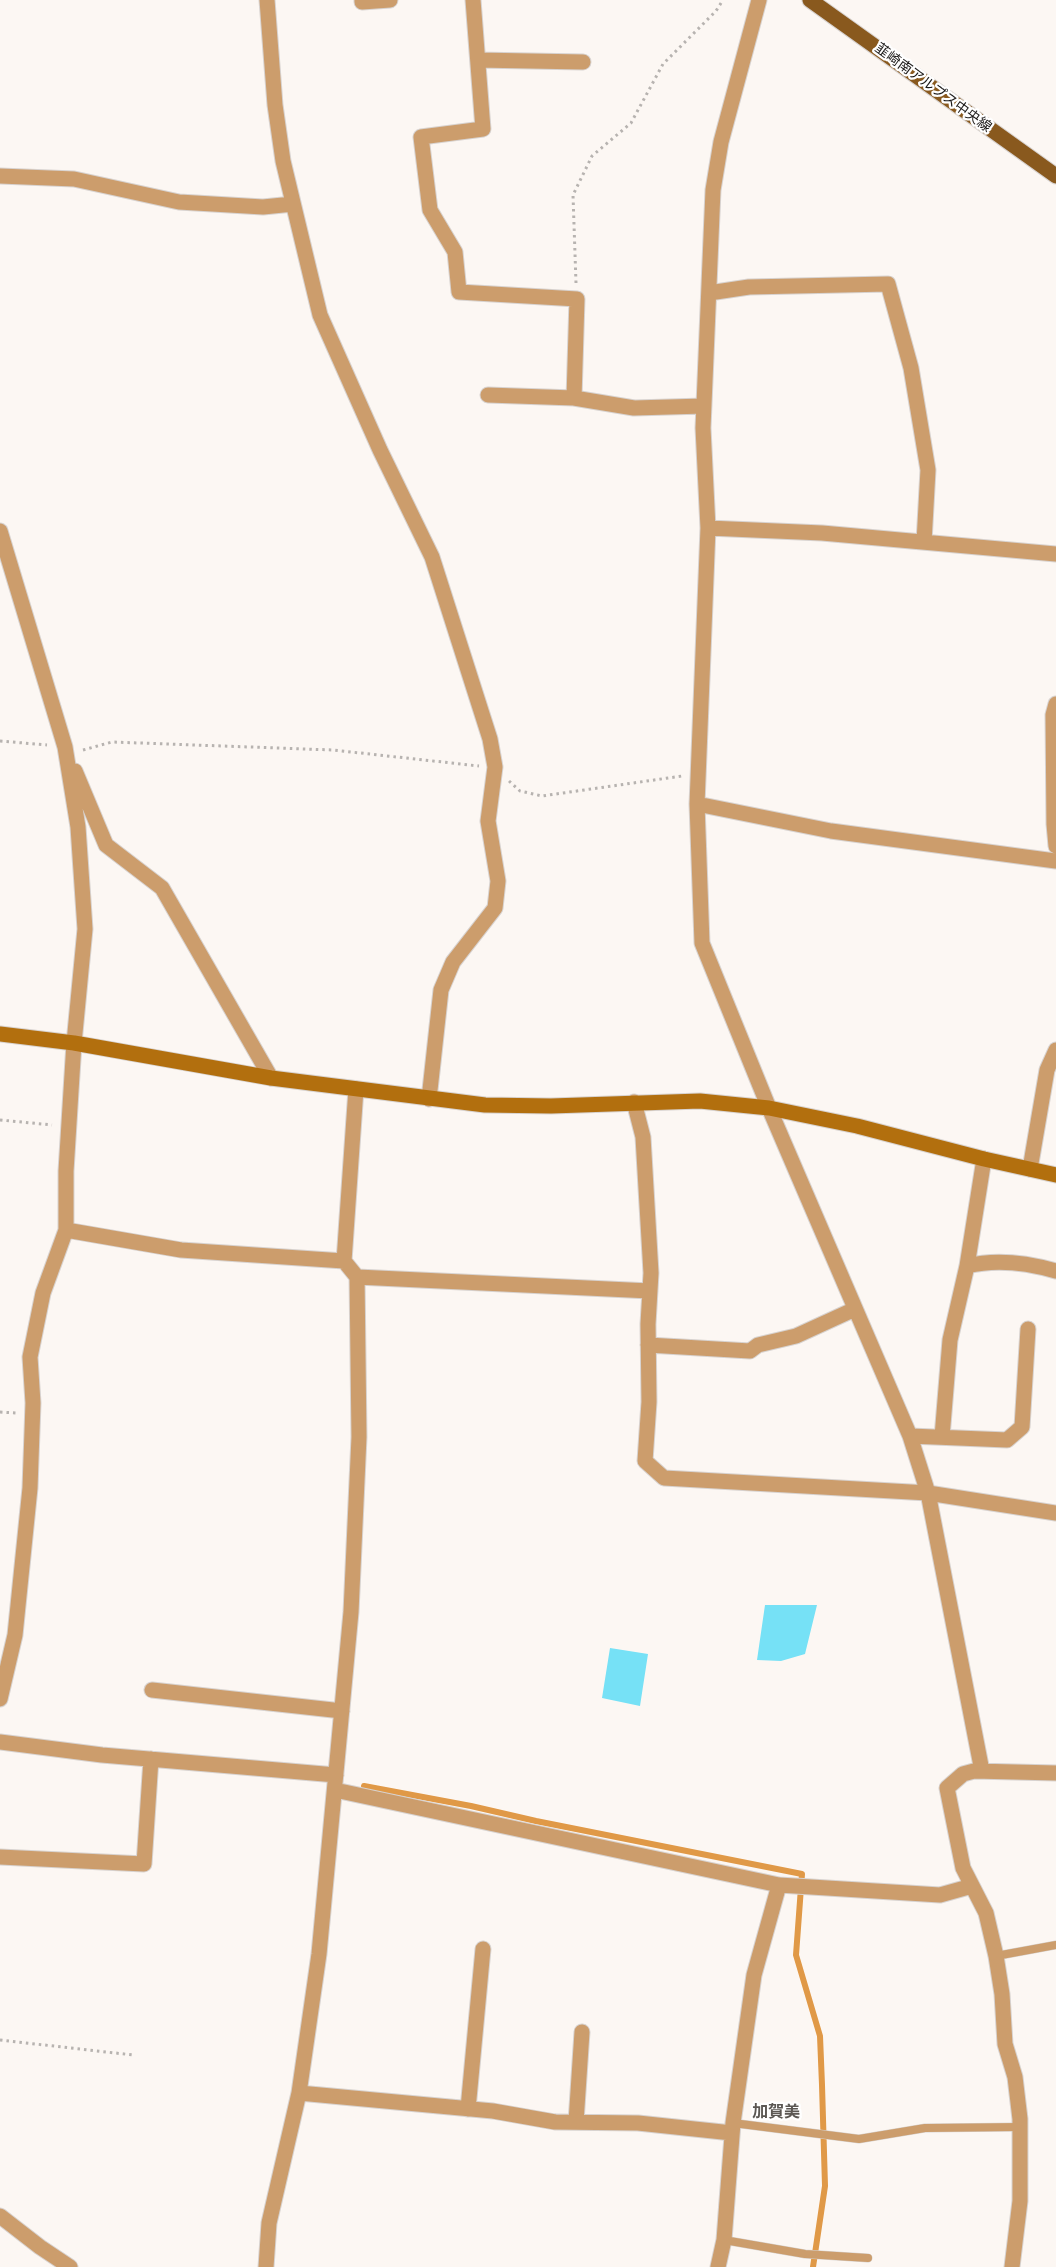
<!DOCTYPE html>
<html>
<head>
<meta charset="utf-8">
<style>
  body { margin:0 }
  canvas { display:block; background:#fcf7f3 }
</style>
</head>
<body>
<canvas width="1056" height="2267"></canvas>
<script>
const context = document.querySelector('canvas').getContext('2d');
context.lineJoin = 'round';
function trace(path, color, width, dash) {
  context.strokeStyle = color;
  context.lineWidth = width;
  context.lineCap = dash ? 'butt' : 'round';
  context.setLineDash(dash || []);
  context.stroke(path);
}
function fill(path, color) {
  context.fillStyle = color;
  context.fill(path, 'evenodd');
}
function label(font, color, halo, rows, align = 'center') {
  context.font = font + ' "IBM Plex Sans","Noto Sans JP",sans-serif';
  context.lineWidth = 4.5;
  context.setLineDash([]);
  context.textBaseline = 'middle';
  context.strokeStyle = halo;
  context.fillStyle = color;
  for (const [text, x, y, turn = 0] of rows) {
    context.save();
    context.translate(x, y);
    context.rotate((+turn || 0) * Math.PI / 180);
    context.textAlign = isNaN(turn) ? turn : align;
    if (halo) context.strokeText(text, 0, 0);
    context.fillText(text, 0, 0);
    context.restore();
  }
}
trace(new Path2D(`
  M364,1786L471,1806L536,1821L802,1874L796,1955L820,2036L822,2085L825,2186L813,2267`), '#e09947', 6);
fill(new Path2D(`
  M765,1605H817L805,1654L781,1661L757,1660Z
  M610,1648L648,1654L640,1706L602,1698Z`), '#76e1f6');
const lane = new Path2D(`
  M996,1956L1056,1945
  M733,2123L859,2139L925,2128L1020,2127
  M724,2240L805,2254L868,2258`);
const street = new Path2D(`
  M267,0L275,105L283,161L320,315L380,450L432,557L490,739L495,767L488,821L498,881L495,908L453,962L441,990L429,1099
  M362,0V2L390,0
  M473,0L483,129L421,137L430,210L455,252L459,292L577,299L574,398L634,408L704,406
  M759,0L721,142L713,190L703,428L708,528L697,804L702,943L769,1108L910,1436L928,1493L982,1771
  M478,60L583,62
  M0,176L74,179L179,202L263,207L293,204
  M709,293L749,287L888,284L911,368L928,470L924,542
  M488,395L574,398
  M708,528L822,533L1056,554
  M0,531L65,747L78,827L85,929L74,1043L66,1171V1230L43,1293L30,1357L33,1403L30,1488L15,1635L0,1699
  M1056,704L1053,715L1054,824L1056,846
  M75,771L106,845L162,888L271,1078
  M697,804L831,831L1056,861
  M634,1102L643,1137L651,1273L648,1324L649,1402L645,1461L664,1478L928,1493L1056,1513
  M1030,1169L1047,1070L1056,1050
  M66,1230L181,1250L344,1261
  M967,1266L984,1159
  M357,1277L650,1291
  M648,1345L750,1351L758,1345L796,1336L855,1309
  M910,1436L1007,1440L1022,1427L1028,1329
  M942,1437L950,1340L967,1266C995,1259 1028,1263 1056,1271
  M152,1690L342,1711
  M0,1742L102,1755L336,1775
  M335,1790L779,1885L940,1895L972,1886
  M0,1857L144,1864L151,1759
  M299,2093L493,2111L555,2122L638,2123L732,2133
  M468,2109L483,1949
  M576,2122L582,2032
  M0,2216L40,2247L70,2267
  M266,2267L269,2223L299,2093L319,1954L351,1612L359,1437L357,1277L344,1261L356,1089
  M718,2267L724,2240L733,2123L754,1975L779,1885
  M1012,2267L1020,2201V2119L1015,2077L1005,2044L1002,1994L996,1956L986,1913L963,1868L947,1788L963,1774L974,1771L1056,1773`);
const secondary = new Path2D(`
  M0,1034L74,1043L271,1078L485,1105L551,1106L700,1101L769,1108L857,1126L984,1159L1056,1175`);
const primary = new Path2D(`
  M810,0L1056,176`);
trace(lane, '#d8d3d0', 9);
trace(street, '#d8d3d0', 17);
trace(secondary, '#d8d3d0', 17);
trace(primary, '#d8d3d0', 17);
trace(new Path2D(`
  M576,283L573,195L592,156L631,123L663,64L716,11L723,0
  M0,741L47,745
  M83,750L112,742L333,750L479,766
  M509,781L520,791L542,796L682,776
  M0,1120L52,1125
  M0,1412L17,1413
  M0,2040L133,2055`), '#b7b3b0', 3, [2.5, 4]);
trace(lane, '#cc9d6c', 8);
trace(street, '#cc9d6c', 15);
trace(secondary, '#b26f0e', 15);
trace(primary, '#89591e', 15);
label('14px', '#1b1918', '#fff', [
  ["韮崎南アルプス中央線",933,88,36]
]);
label('bold 16px', '#5b5753', '#fff', [
  ["加賀美",776,2112]
]);
</script>
</body>
</html>
